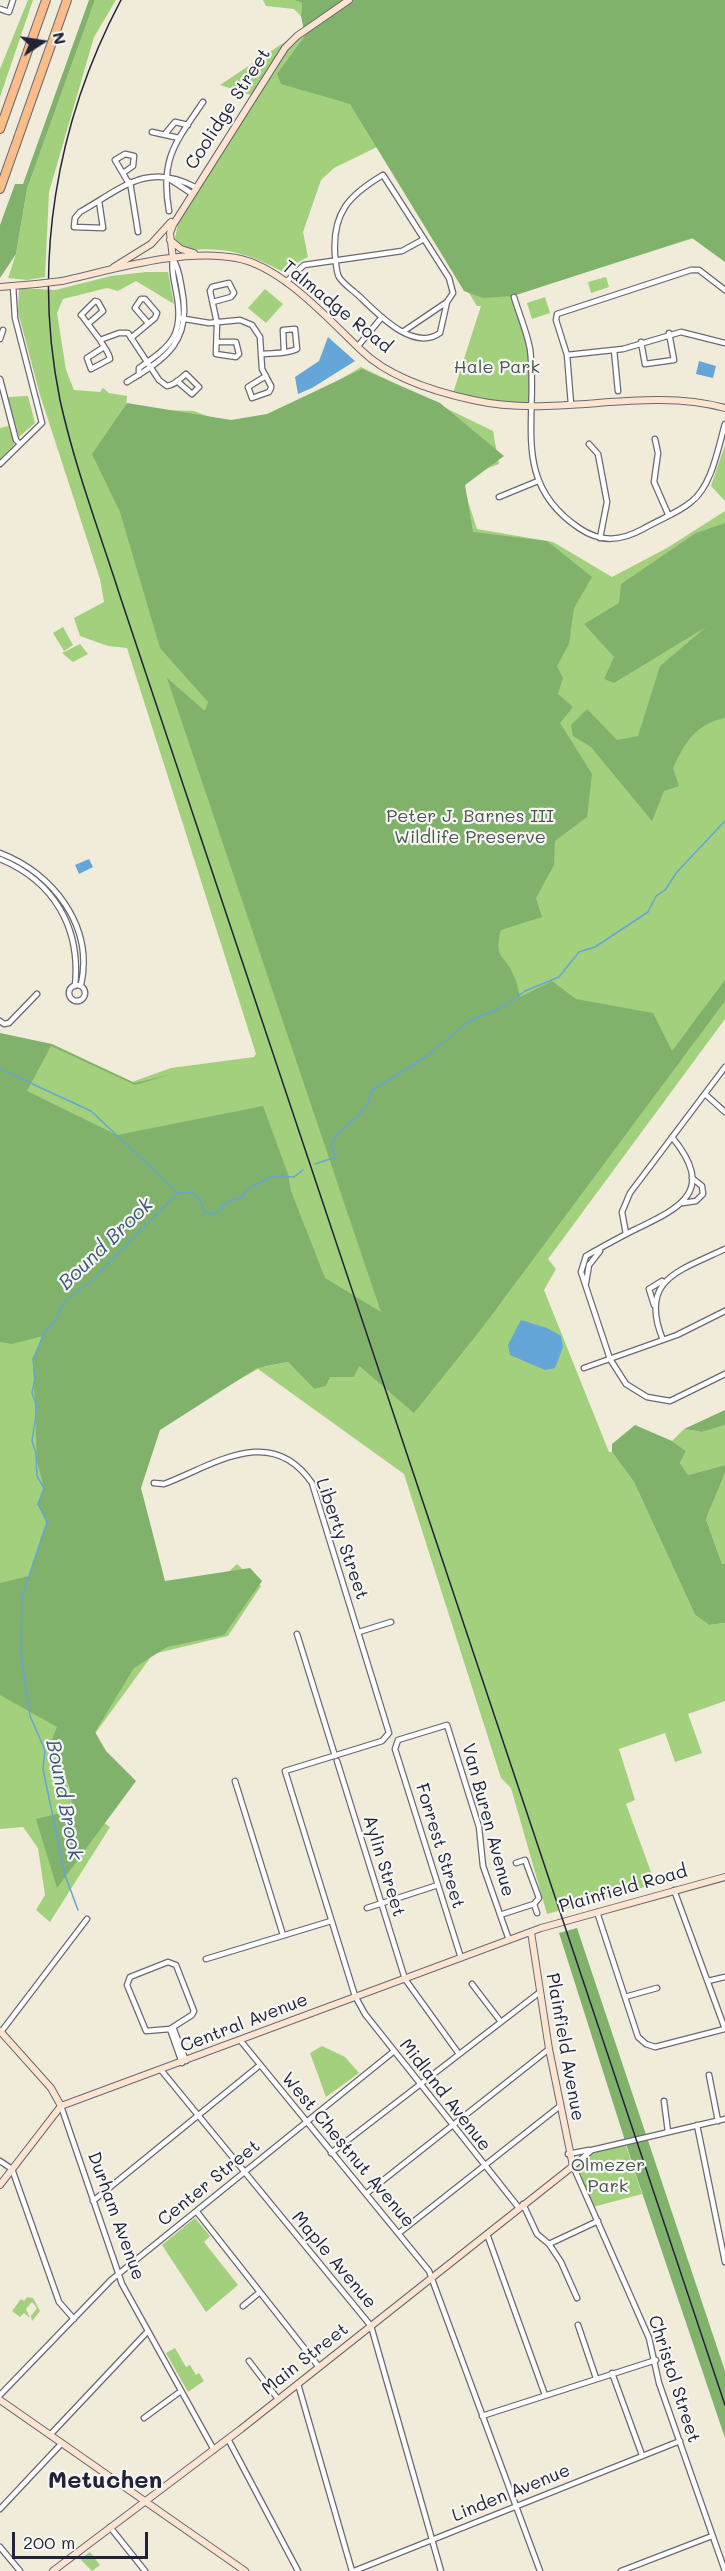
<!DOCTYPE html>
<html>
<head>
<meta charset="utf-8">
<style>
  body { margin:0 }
  #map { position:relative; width:725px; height:2571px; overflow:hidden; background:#f1ebda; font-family:Mali,sans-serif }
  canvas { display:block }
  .north { position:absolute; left:12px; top:12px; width:60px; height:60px; -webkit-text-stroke:4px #f6f6f2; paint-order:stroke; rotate:78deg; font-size:16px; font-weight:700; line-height:24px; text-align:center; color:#22223b }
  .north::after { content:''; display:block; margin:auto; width:21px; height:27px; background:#22223b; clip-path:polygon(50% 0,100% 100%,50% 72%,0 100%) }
  .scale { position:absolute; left:12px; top:2532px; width:136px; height:27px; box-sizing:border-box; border:3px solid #22223b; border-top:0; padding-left:8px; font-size:18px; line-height:21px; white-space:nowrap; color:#22223b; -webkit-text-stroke:4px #f6f6f2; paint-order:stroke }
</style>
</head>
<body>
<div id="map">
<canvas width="725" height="2571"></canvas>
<div class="north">N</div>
<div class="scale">200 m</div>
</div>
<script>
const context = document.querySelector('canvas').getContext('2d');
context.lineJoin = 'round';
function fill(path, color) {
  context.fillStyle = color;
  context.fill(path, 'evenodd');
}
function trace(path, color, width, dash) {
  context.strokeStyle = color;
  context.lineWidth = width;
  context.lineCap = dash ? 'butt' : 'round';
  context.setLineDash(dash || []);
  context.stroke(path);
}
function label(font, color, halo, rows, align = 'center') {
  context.font = font + ' Mali,sans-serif';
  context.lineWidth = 4.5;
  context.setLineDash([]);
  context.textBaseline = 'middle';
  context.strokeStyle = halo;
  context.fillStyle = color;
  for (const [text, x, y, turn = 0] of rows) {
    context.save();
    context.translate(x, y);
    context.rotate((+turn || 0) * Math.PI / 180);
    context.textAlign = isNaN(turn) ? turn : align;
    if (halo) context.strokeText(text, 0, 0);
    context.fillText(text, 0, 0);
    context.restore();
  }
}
fill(new Path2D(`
  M28,0H33L0,97V69Z
  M95,0H116L94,37L49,192L45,277L27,280L8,278L16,254L27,189Z
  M263,0H294L302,3L301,16L294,9L266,6Z
  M348,0H725L694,238L513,295L530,348V407L493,402L453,393L481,306H477L360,117L377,147L334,168L321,180L303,232L308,257L300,261L285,273C251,254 222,245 184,251L175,239L178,223L257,97L220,85Z
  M146,272H168L174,304L136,281L118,291L107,288L63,299L57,313L66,370L74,390L100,392L103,388L109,393L127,396L126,409L194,411L231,425L287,411L361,367L493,431L499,464L468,475L464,489L477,529L553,542L612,577L667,548L725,511V1019L548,1259L556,1269L544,1290L609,1452H612L634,1482L695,1615L709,1625L725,1623V1701L688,1714L702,1753L675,1762L665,1733L619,1749L635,1800L626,1804L654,1880L661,1878L663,1882L547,1914L511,1788L501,1778L404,1474L258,1369L144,1433L134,1464L156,1597L221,1579L237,1564L261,1586L228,1636L153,1654L65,1775L72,1800L110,1827L50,1922L36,1910L45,1895L38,1848L23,1827L0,1829V1033L51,1045L132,1082L171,1068L254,1057L256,1054L127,648L108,646L80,636L74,618L104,602L100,579L40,395L18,312L19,288L55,290L111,276ZM364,1310L391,1393L359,1366L330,1377L314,1389L288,1362L264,1367Z
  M606,277L609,287L591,293L588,282Z
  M265,289L283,304L266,323L248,308Z
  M545,297L550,313L532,319L527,303Z
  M28,396L35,423L19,437L8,397Z
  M9,426L14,445L0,459V428Z
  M725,445V501L711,486Z
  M63,627L73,645L64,651L53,633Z
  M80,644L88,654L73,662L62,653Z
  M725,1425V1465L688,1475L680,1463L686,1451L672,1441L684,1429L702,1432Z
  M725,1473V1564H722L706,1519Z
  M322,2046L345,2057L359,2073L326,2097L310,2053Z
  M625,2143L642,2194L593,2207L574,2166L595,2152Z
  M195,2218L210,2236L204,2242L238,2285L206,2312L162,2245Z
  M27,2297L33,2298L40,2311L32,2321L31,2316L37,2308L32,2302L26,2309L30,2318L24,2313L20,2317L12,2311L21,2299L24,2301Z
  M175,2348L186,2367L190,2365L196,2375L199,2373L204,2381L188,2392L166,2353Z
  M90,2552L100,2565L92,2571L80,2559Z`), '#a2d07d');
fill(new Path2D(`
  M89,0H95L27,189L16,254L0,278V225L15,184H23Z
  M294,0H725V262L692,238L513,296L483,298L464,291L350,104L281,84L277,74L305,36L301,16L302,3Z
  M362,369L440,403L504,456L465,485L473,532L547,541L592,577L574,608L569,644L557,666L563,678L558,694L573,707L560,723L592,774L587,817L555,841L554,865L536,898L542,917L501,930C493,958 505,955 513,974C517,981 518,990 520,997L552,981L576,999L653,1013L672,1051L725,980V1001L482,1328L414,1413L359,1366L354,1377H330L326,1386L314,1389L288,1362L257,1368L160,1430L141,1488L165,1581L250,1568L262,1581L224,1635L167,1647L134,1668L95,1732L106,1751L136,1781L57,1888L36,1819L73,1810L69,1787L51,1742L57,1727L0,1695V1583L29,1576L47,1522L38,1504L44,1488L37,1461L33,1359L43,1336L12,1344L0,1342V1033L52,1044L135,1083L172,1074L135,1085L51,1046L27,1091L117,1135L263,1106L288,1174L291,1191L325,1278L381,1312L167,678L205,711L208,702L160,648L120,512L92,454L127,403L231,420L267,414Z
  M725,523V718C696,724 685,742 673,768L679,786L664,791L652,821L591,747L573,736L571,725L587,709L617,740L638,736L660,666L706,627L614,683L604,679L614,657L584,624L619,603L621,584L696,533Z
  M725,1410V1425L702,1432L684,1429Z
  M635,1425L672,1441L686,1451L680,1463L688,1475L725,1465V1473L706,1519L722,1564H725V1623L709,1625L695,1615L634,1482L612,1452V1444Z
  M577,1928L725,2371V2438L634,2169L559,1933Z`), '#81b26c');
fill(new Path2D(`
  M328,337L355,361L312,388L298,394L295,377L319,361Z
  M699,361L716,366L713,378L696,374Z
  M89,859L93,867L79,874L75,865Z
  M521,1320L547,1328L561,1336L563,1347L555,1368L545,1370L510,1355L508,1345Z`), '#63a6d7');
trace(new Path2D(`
  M0,1069L91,1111L178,1193
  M315,1164L336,1157L331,1145C338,1124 370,1117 371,1091L427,1056L468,1022L506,1005L525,991L559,977L579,952L595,947L648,912L656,896L665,890L677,872L725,821
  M78,1910L65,1875L43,1769L45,1750L30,1716L21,1654L22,1597L47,1522L38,1504L44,1488L37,1476L36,1453L32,1441L37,1407L32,1393L35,1379L33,1359L45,1331L54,1323L64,1302L89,1283L178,1193L192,1192L200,1201L205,1212L215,1214L222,1209L223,1204L242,1197L247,1189L274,1176L294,1177L303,1170`), '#63a6d7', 1.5);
const street = new Path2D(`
  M0,9L9,12L13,0
  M152,132L179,138
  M165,134L175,122L188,125
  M123,173L133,166L134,156L125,154L115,160L128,182
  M383,175L449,278L453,293L447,302L440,333C413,352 378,314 359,296C354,291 343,284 339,277C336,272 336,261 335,255C332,213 349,195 383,175Z
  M168,178L191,193
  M130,182L138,232
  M99,201L103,228L74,227L75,218L80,212C121,189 147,161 195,187
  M169,211C160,159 175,143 203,102
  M286,282L304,265L402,251L424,239
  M514,297C519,314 527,332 530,349C539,418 509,481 579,528C601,543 621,541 643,529C658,520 678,513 691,502C712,486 718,448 725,424
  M213,302L231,297L234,293L229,283L212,287L210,291L217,323L216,354L236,357L239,354L236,342H217
  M179,318L209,323L240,320L252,325L260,337L262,369L271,386V388L269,392L252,398L248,387L266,376
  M88,324L103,311L98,302L95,301L81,315L82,316L100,340L119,333H128L159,380L167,386C175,385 180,379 186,374L199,387L192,394L177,381
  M404,331L447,302
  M131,338L155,318L157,313L145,299H141L135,308L148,323
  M0,339L3,330
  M100,340C103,346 109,352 110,359L91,369L87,358L104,347
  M641,342L645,364L674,360L669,333
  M358,346L382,317
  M614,350L618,391
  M263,354C274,353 287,354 297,349L295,329L283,330L284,352
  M567,355L623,349L681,332L725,343
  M139,375V368C172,345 185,335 176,291C174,280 171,270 173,259
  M0,379L16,440L20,444
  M127,382C167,358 192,341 182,290C180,279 179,268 173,259
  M571,404L567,355L556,320L557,314L691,270H699L725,290
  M655,439L658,453L654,482L668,514
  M589,444L598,454L607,502L600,538
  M0,464L42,423L15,318L13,286
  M499,497L538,481
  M0,853C53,873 94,926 81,985
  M0,859C54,881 81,928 75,986
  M69 993a8 8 0 1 1 16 0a8 8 0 1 1-16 0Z
  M0,1021L4,1024L9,1023L37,994
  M705,1094L725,1112
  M672,1137C716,1191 682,1207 634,1230C618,1238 602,1247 586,1256L581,1272L610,1359L626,1384L647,1397L670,1401L725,1374
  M683,1203L696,1201L703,1194L702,1186L692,1178
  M626,1234L622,1212L630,1193L725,1067
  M586,1283L589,1265L600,1251
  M654,1305L649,1289L662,1281
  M663,1340C638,1279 679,1271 725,1249
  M584,1368L677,1335L725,1311
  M154,1483L164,1484C214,1465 271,1423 312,1483L389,1733L382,1741L285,1771L355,1996L365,2014L519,2208
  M359,1632L391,1622
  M297,1634L335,1756
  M337,1761L405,1979L459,2054
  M235,1781L283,1935
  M516,1863L525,1860L539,1898L534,1904
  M674,1890L725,2029
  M367,1908L438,1885
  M597,1912L638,2037L646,2044L655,2047L725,2029
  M500,1915L534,1904L537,1913
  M461,1958L395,1749L398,1740L447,1725L479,1827L483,1866L509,1940
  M206,1959L331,1921
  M168,1962L176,1965L194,2011L192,2015L170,2029L146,2031L127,1985L130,1977Z
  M708,1981L725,1977
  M472,1984L501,2022
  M625,1997L657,1988
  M173,2027L186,2061
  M170,2029L182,2063
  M1,2032L87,1919
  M240,2040L429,2271L540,2571
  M161,2070L371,2326L441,2571
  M709,2075L718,2121
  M664,2101L668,2132
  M61,2106L122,2284L214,2450
  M697,2125L725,2262
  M331,2153L540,1992
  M568,2154L589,2150
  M0,2161L12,2169L59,2302L74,2319
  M367,2193L549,2049
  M93,2201L260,2065
  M523,2204L537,2234L549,2244L561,2262L577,2298
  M197,2212L319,2367
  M399,2233L560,2106
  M487,2234L545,2395
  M549,2244L598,2221
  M243,2306L260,2292
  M578,2325L596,2378
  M249,2361L278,2399
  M612,2373L642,2455
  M298,2384L352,2571
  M0,2395L111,2280L393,2052
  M482,2416L656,2360
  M144,2418L181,2391
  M50,2435L148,2331
  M228,2439L298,2571
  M0,2509L62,2443
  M110,2527L145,2571
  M0,2547L20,2571
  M354,2571L680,2441
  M621,2571L712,2536
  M725,2571L659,2383L649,2338L573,2166L592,2150L725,2119`);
const secondary = new Path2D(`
  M170,240L181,249L194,253
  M173,259L170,233L173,225L285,48L297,36L349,0
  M114,267L151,244L171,222
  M62,281C115,269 183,248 236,258C282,266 329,320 362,351C390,378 436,392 473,400C557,419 641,386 725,408
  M0,287L36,284
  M0,2031L51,2088L61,2106
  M0,2185L61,2106L541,1928L725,1877
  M0,2400L245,2571
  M53,2571L241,2429L573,2166L549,2049L531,1932`);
const highway = new Path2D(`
  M0,129L46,0
  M0,189L67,0`);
trace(street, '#6a6873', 7);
trace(secondary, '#6a6873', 8);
trace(highway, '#6a6873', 10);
trace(street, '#fff', 4.5);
trace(secondary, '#fce5d0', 6);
trace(highway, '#f8bd89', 8);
trace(new Path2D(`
  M121,0C56,123 32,263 60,400C75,468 100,533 121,599L725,2405`), '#22223b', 1.5);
const secondaryBridge = new Path2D(`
  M36,284L62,281`);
trace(secondaryBridge, '#6a6873', 8, []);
trace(secondaryBridge, '#fce5d0', 6);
label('18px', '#22223b', '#f6f6f2', [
  ["Coolidge Street",228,109,-57],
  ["Talmadge Road",337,307,39],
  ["Liberty Street",342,1539,71],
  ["Van Buren Avenue",488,1820,75],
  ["Forrest Street",440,1846,73],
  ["Aylin Street",384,1866,73],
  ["Plainfield Road",623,1889,-16],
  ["Central Avenue",244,2023,-21],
  ["Plainfield Avenue",565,2047,80],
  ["Midland Avenue",445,2095,52],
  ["West Chestnut Avenue",348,2150,50],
  ["Center Street",209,2183,-39],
  ["Durham Avenue",116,2216,70],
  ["Maple Avenue",334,2260,50],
  ["Main Street",305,2359,-38],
  ["Christol Street",674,2379,72],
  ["Linden Avenue",511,2493,-22]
]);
label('18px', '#48564f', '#f6f6f2', [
  ["Hale Park",497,367],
  ["Peter J. Barnes III",470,816],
  ["Wildlife Preserve",470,837],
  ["Olmezer",608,2165],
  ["Park",608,2186]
]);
label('italic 20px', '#3c5779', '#f6f6f2', [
  ["Bound Brook",106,1244,-44],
  ["Bound Brook",64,1800,79]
]);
label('bold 24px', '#22223b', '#f6f6f2', [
  ["Metuchen",105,2481]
]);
</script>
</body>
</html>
